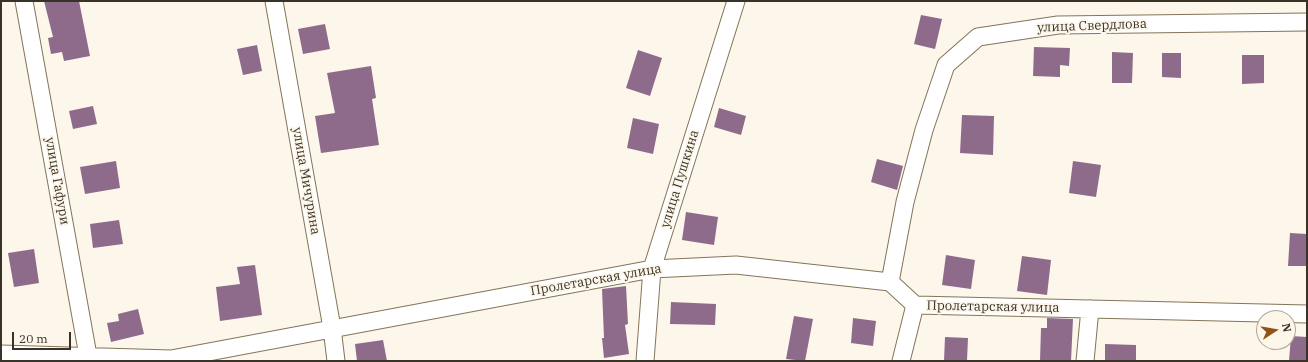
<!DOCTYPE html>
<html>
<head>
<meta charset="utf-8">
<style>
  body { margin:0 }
  #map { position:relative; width:1308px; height:362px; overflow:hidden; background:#fdf6ea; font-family:"IBM Plex Serif",serif }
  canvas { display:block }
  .frame { position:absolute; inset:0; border:2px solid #393226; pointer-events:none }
  .north { position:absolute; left:1256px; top:310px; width:40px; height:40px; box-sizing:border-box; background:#fdf6ea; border:1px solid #afa89c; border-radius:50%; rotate:78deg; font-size:11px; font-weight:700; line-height:16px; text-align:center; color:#393226 }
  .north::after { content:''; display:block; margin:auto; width:14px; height:18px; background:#905217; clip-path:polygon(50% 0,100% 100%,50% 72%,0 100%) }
  .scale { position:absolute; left:12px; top:332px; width:59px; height:18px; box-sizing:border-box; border:2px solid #393226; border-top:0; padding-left:5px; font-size:12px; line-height:14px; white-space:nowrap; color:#393226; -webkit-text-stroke:3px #fdf6ea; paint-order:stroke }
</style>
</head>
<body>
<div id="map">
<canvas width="1308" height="362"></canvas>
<div class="frame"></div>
<div class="north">N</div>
<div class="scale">20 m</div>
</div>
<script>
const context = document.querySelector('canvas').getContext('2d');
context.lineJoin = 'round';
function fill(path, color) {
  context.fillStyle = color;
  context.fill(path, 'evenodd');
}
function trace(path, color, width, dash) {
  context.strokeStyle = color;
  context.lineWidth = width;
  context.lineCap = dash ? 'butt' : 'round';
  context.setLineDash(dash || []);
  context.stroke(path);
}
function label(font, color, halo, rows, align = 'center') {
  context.font = font + ' "IBM Plex Serif",serif';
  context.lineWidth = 4;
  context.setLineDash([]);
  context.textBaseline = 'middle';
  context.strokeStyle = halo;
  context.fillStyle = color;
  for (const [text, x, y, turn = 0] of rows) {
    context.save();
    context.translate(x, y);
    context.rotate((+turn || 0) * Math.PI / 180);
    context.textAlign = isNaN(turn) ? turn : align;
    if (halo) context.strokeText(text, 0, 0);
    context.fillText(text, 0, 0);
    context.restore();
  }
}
fill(new Path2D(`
  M44,1H79L90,56L64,61L62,52L51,54L48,38L53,37Z
  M921,15L942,19L935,49L914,44Z
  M325,24L330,49L303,54L298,29Z
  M257,45L262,71L243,75L237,49Z
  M1034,47L1070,48L1069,66L1060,65V77L1033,76Z
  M638,50L662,58L650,96L626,88Z
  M1112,52L1133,53L1132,83H1112Z
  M1162,53H1181V78L1162,77Z
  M1242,55H1264V83L1242,84Z
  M371,66L376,98L372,99L379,145L321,153L315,116L335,113L327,73Z
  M93,106L97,124L73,129L69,111Z
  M719,108L746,116L741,135L714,127Z
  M962,115L994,116L993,155L960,153Z
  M633,118L659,124L653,154L627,148Z
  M877,159L903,166L897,190L871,182Z
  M116,161L120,188L85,194L80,167Z
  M1073,161L1101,165L1096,197L1069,193Z
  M686,212L718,217L714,245L682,240Z
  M119,220L123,244L93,248L90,224Z
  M1290,233L1307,234V266H1288Z
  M34,249L39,283L14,287L8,253Z
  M946,255L975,260L971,289L942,285Z
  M1022,256L1051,260L1047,295L1017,291Z
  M255,265L262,315L220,321L216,287L240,284L237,267Z
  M626,286L628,324L625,325L629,354L604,358L602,338H604L602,289Z
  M671,302L716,304L715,325L670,324Z
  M138,309L144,334L111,342L107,323L119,321L118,314Z
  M794,316L813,319L805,361L786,359Z
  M853,318L876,321L873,346L851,343Z
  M1047,318L1073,319L1071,361H1040L1041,328H1047Z
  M1291,336L1307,337V361H1289Z
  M945,337L968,338L967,361H944Z
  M383,340L387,361H357L355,344Z
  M1105,344L1136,345V361H1105Z`), '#8f6b8b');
const minor = new Path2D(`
  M24,1L89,361
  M274,1L332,328L336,361
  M890,282L905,202L924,130L946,65L978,37L1058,25L1307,22
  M1,354L171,359L652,269L736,265L890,282L915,305L1307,314
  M645,361L652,269L736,1
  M901,361L915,305
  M1085,361L1090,309`);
trace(minor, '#847459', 19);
trace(minor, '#fff', 17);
label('13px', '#393226', '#fdf6ea', [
  ["улица Свердлова",1092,26,-2],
  ["улица Пушкина",680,179,-73],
  ["улица Гафури",57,181,80],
  ["улица Мичурина",306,181,80],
  ["Пролетарская улица",596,280,-10],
  ["Пролетарская улица",993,307,1]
]);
</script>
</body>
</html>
